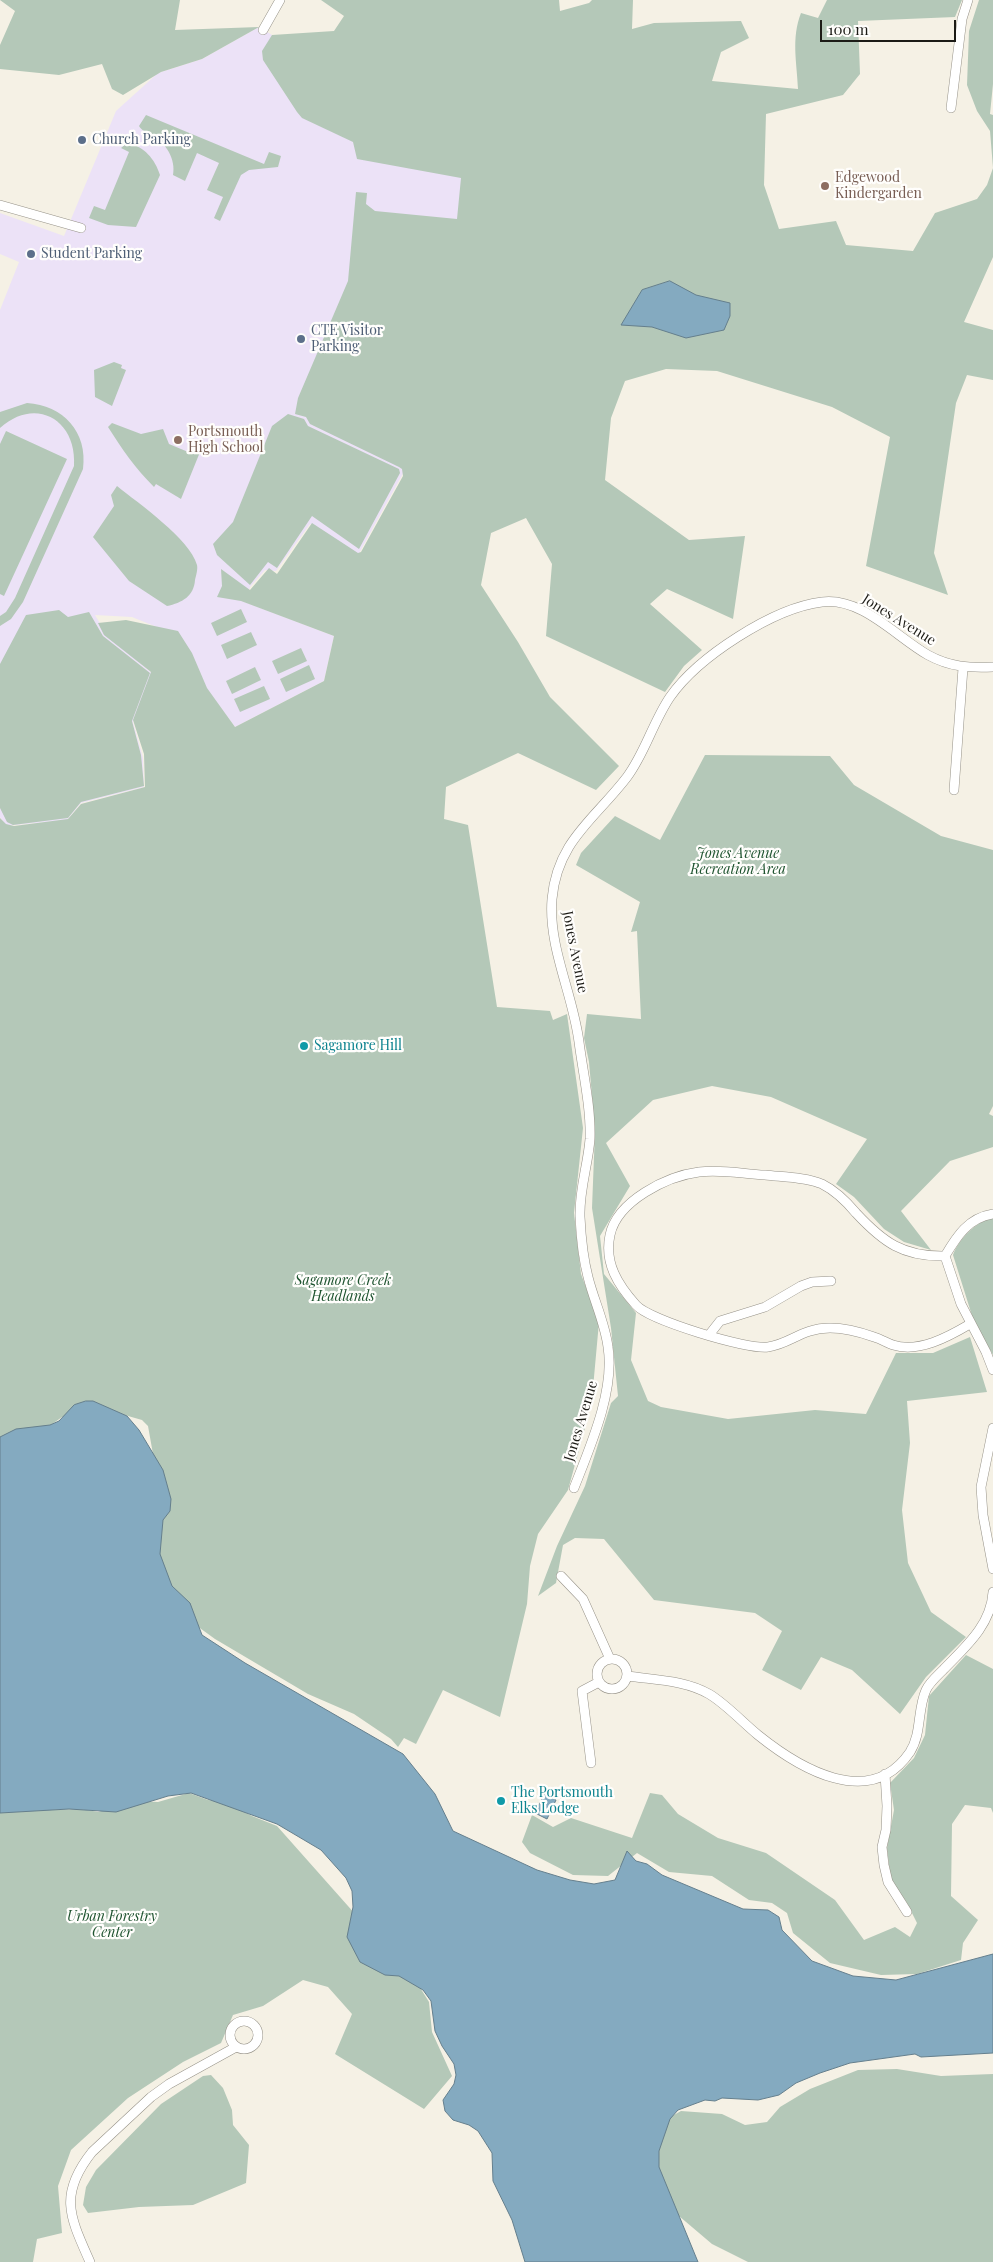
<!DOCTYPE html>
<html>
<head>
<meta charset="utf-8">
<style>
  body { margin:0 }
  #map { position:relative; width:993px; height:2262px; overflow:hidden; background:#f5f1e5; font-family:"Playfair Display",serif }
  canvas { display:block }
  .scale { position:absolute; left:820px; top:20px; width:136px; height:22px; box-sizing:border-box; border:2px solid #1c1b16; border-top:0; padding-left:6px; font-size:15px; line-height:18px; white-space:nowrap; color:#1c1b16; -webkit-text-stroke:4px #fffefc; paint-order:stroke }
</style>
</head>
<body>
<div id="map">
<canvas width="993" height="2262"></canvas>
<div class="scale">100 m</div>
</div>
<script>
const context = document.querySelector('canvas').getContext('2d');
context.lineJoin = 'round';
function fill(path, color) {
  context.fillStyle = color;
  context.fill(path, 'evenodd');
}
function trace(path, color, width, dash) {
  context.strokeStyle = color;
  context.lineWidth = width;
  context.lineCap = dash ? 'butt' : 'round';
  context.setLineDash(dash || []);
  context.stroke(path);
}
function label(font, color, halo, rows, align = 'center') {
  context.font = font + ' "Playfair Display",serif';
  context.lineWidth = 4.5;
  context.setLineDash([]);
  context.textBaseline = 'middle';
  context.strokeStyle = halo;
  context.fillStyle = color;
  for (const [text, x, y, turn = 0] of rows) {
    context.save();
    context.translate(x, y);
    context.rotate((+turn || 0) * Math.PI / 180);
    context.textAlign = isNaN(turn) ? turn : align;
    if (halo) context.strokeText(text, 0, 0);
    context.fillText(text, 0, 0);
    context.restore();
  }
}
fill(new Path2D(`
  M259,27L277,38L465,174L459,223L406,468L357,557L310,524L276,571L265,570L250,587L245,602L334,636L324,681L235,727L162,629L132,617L95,615L107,635L153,674L133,722L143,758L144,787L81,803L67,820L6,826L0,817V310L19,262L0,254V213L64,236L116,111L158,73L202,59Z`), '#ece2f7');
fill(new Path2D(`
  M0,0H180L175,30L259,27L202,59L161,72L123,95L112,89L102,64L59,75L0,69V45L15,11Z
  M321,0H559L560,11L589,3L592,0H633L632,29L654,23L741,21L749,38L721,52L712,81L798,89C797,62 791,39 801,13L818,18L827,0H962L955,17L858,21L860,74L843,95L766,114L764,185L779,229L836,221L846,245L913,251L935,213L977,199L987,185L993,168L990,131L977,111L967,85L969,31L979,0H993V84L990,114L993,115V257L964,322L993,330V380L967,375L956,403L934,553L948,595L866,566L890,437L832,407L717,371L666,369L625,381L611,418L605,480L689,540L745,536L733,619L667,589L650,604L702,650L684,666L665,692L546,636L552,564L526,518L491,533L481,585L518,642L550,697L619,766L596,790L518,753L446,787L444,819L468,825L497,1007L550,1011L553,1020L567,1014L583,1128L574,1213L581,1274L599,1322L593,1388L588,1406V1417L568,1490L538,1534L530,1566L527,1604L500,1717L443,1690L416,1744L404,1738L398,1747L391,1739L354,1714L308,1694L215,1639L186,1618L161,1590L153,1454L148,1426L142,1420L121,1414L62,1417L48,1427L15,1430L0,1441V818L6,824L14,826L68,819L81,804L145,787L144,754L133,720L151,672L104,635L98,623L126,620L178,631L192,653L207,688L235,727L324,681L334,636L241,601L217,597L222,586L221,569L250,590L269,568L277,574L312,523L358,553L361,552L403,476L402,469L399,467L310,424L306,417L295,414L298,398L348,281L356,192L367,193L366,204L375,211L457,219L461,178L357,159L353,142L302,118L297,112L263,60L262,51L272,35L334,31L344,16Z
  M146,115L264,164L269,152L281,156L278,167L249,170L241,175L220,221L214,218L223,197L207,190L219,163L197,153L185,181L173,175C176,159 166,143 152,135C146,132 142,131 139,126Z
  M127,143C144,146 155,159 160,175L136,227L108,225L89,218L94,206L105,210L129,152L121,148Z
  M114,362L122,365L121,368L126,370L112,406L95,397L94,370Z
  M27,403C63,405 88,432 83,469L23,602L11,619L0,626V616L6,612L15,598L74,466C77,419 35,396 0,428V412Z
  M288,414L304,419L308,426L399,469L400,473L359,549L312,516L277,568L268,562L250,585L217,555L213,544L233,522L272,426Z
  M112,423L141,434L163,429L169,444L193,454L195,450L200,452L181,499L156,484L154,487C135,468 122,449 108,427Z
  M6,431L67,459L4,596L0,594V444Z
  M117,486C138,503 190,539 197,565C198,569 196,576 195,580C194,596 182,603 167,606L129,581L93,537L114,506L111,495Z
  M241,609L247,622L217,636L211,623Z
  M59,610L68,617L89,612L103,636L150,673L132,721L141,755L144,786L81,802L68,818L13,825L7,822L0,808V664L26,615Z
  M251,632L257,645L227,659L221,645Z
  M301,648L307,661L278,674L272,661Z
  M309,665L315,679L286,692L280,679Z
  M255,667L261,680L232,694L226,681Z
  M264,686L270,699L240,712L234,699Z
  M705,755L830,756L854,785L941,836L993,850V1106L989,1114L993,1116V1147L950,1161L901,1211L931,1250L904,1242L884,1229L854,1197L836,1184L867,1139L771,1097L712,1086L653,1100L606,1143L630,1186L600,1236L604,1274L636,1313L631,1360L648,1401L661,1407L728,1419L815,1410L866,1414L896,1353H933L970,1337L987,1392L907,1401L910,1443L902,1510L908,1563L931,1612L966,1637L926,1677L900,1714L852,1670L821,1657L801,1690L762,1670L782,1631L755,1613L654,1600L604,1539L575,1538L563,1545L556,1583L538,1596L557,1546L585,1486L611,1403L618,1396L611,1328L592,1208L595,1131L589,1062L584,1038L587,1014L641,1019L637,931L631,932L640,902L576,865L581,853L615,816L660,840Z
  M993,1218V1355L974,1322L953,1255C958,1240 977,1220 993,1218Z
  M966,1655L993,1669V1813L991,1808L965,1805L952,1824L951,1896L978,1920L963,1943L961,1960L917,1974L881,1975L830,1963L793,1933L787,1913L772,1903L749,1900L712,1876L669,1872L637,1853L608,1876L573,1875L530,1853L522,1842L532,1815L553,1827L571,1818L632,1838L650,1793L662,1795L678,1814L718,1838L766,1853L835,1900L864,1940L895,1927L910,1937L917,1923L907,1903L891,1881L887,1848L894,1810L890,1783L914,1758L925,1735L929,1696Z
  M189,1793L208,1800L226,1802L252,1816L277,1826L419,1986L429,2002L432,2032L452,2076L424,2109L335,2054L352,2014L328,1987L303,1980L263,2006L233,2015L221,2043L183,2062L128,2098L71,2150L58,2186L62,2233L37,2239L33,2262H0V1811L82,1809L98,1812L137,1801L158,1802Z
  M897,2069L941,2076L993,2074V2262H748L712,2244L679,2216L655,2175L663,2121L681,2111L722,2114L745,2125L767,2122L780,2107L810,2089L858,2070Z
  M211,2075L223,2088L232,2110L233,2125L249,2145L246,2183L193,2205L139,2207L88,2213L83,2205L86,2187L96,2170L161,2104L203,2076Z`), '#b4c8b8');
const water = new Path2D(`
  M670,281L696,295L730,303V316L724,330L686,338L652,327L621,325L642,290Z
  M86,1401H93L127,1416L139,1430L163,1470L171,1499L170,1511L163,1520L160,1554L172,1586L190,1603L202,1635L245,1663L403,1754L435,1794L453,1831L537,1870L570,1880L594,1884L615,1880L627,1851L636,1861L647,1864L662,1875L743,1909L768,1910L779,1917L782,1930L812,1961L853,1976L896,1980L993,1954V2053L921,2057L915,2054L850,2063L820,2073L796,2083L779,2095L758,2100L722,2098L715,2101L705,2100L678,2110L670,2119L659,2151V2167L698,2262H525L512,2220L493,2181L492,2153L478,2131L469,2125L453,2120L445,2111L443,2100L454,2084L456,2075L454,2064L442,2046L435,2031L431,2001L423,1990L399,1976L385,1975L360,1962L347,1937L353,1907L352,1891L346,1878L321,1850L277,1824L191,1793L168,1796L116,1812L69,1809L0,1813V1437L16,1429L50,1425L59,1421L74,1405Z
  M545,1794L556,1800L547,1819L535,1813Z`);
fill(water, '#84aac0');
trace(water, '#657f8d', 1);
const minor = new Path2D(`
  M263,30L280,0
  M951,108L962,19L968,0
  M0,205L81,228
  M954,790L963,668
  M993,1214C968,1218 957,1236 945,1256L961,1304L986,1352L993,1370
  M945,1256C903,1257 883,1242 856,1213C846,1201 836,1191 822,1184C806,1177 782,1177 765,1175C743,1174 721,1169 699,1172C667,1176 617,1201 610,1235C604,1263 618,1285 636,1305C649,1320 747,1350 768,1347C790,1344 802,1328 830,1328C845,1328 860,1332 874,1337C881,1339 887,1343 893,1345C919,1353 948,1337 970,1324
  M709,1335L720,1321L765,1307L801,1286L812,1282L831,1281
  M993,1428L981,1487L983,1515L993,1569
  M574,1488C590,1447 615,1391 608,1347C605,1323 594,1301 588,1277C583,1258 581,1237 580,1217C579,1190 588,1165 590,1139C591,1107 583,1073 579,1042C573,994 548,947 552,899C557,841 595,819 627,777C645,753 653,722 670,697C698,657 773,608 822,602C862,597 896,637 928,655C950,667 969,668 993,667
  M561,1576L583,1599L610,1659
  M597 1674a15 15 0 1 1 30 0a15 15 0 1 1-30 0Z
  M628,1676C654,1680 685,1680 709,1694C726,1704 742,1722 758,1735C799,1768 870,1811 910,1752C922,1733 917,1710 926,1690C929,1683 937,1676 943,1670C964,1648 991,1626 993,1592
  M591,1763L582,1691L599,1682
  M885,1774L887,1806L886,1830L882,1847L884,1865L888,1882L907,1912
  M230 2035a14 14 0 1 1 28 0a14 14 0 1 1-28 0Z
  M90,2262C70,2217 58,2195 92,2152L151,2097L169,2084L236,2047`);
trace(minor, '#969288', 10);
trace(minor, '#fff', 9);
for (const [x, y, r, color] of [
  [82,140,5,"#5c6f8a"],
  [825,186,5,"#8d6e63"],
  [31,254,5,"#5c6f8a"],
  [301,339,5,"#5c6f8a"],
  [178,440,5,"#8d6e63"],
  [304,1046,5,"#0f9aa8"],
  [501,1801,5,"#0f9aa8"]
]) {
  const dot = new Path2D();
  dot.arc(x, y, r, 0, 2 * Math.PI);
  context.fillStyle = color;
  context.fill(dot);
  trace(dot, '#fffefc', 2);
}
label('14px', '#4e5e75', '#fffefc', [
  ["Church Parking",92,140],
  ["Student Parking",41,254],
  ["CTE Visitor",311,331],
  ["Parking",311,347]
], 'left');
label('14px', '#785e54', '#fffefc', [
  ["Edgewood",835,178],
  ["Kindergarden",835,194],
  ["Portsmouth",188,432],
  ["High School",188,448]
], 'left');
label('14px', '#1c1b16', '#fffefc', [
  ["Jones Avenue",899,620,32],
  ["Jones Avenue",575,952,79],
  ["Jones Avenue",581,1421,-73]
]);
label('italic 14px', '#1e532f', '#fffefc', [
  ["Jones Avenue",738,854],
  ["Recreation Area",738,870],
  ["Sagamore Creek",343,1281],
  ["Headlands",343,1297],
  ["Urban Forestry",112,1917],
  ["Center",112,1933]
]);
label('14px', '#0d838f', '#fffefc', [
  ["Sagamore Hill",314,1046],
  ["The Portsmouth",511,1793],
  ["Elks Lodge",511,1809]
], 'left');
</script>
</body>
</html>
